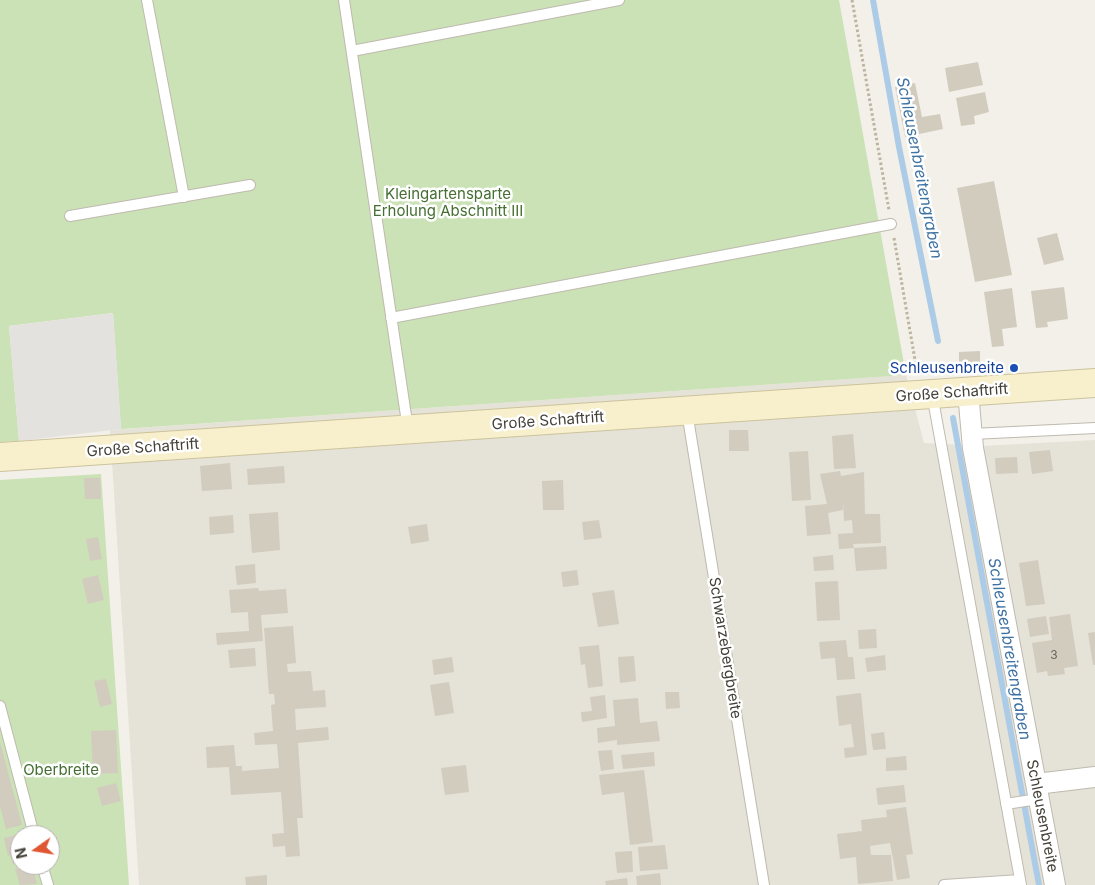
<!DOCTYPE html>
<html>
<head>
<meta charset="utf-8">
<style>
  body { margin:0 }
  #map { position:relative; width:1095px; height:885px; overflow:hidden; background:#f2f0e8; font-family:Inter,sans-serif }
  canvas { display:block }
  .north { position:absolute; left:10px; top:825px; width:50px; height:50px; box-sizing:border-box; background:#fff; border:1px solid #b4b3af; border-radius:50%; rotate:257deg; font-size:14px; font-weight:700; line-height:20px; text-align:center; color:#444038 }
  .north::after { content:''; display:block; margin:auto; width:18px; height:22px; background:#df5732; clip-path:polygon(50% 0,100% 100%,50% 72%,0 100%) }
</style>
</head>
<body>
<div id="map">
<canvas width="1095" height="885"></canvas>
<div class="north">N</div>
</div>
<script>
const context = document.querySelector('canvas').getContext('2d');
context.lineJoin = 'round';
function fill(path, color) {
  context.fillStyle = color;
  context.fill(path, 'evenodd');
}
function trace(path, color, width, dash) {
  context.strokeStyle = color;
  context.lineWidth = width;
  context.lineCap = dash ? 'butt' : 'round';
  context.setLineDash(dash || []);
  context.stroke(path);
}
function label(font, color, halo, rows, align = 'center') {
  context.font = font + ' Inter,sans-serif';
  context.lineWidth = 5;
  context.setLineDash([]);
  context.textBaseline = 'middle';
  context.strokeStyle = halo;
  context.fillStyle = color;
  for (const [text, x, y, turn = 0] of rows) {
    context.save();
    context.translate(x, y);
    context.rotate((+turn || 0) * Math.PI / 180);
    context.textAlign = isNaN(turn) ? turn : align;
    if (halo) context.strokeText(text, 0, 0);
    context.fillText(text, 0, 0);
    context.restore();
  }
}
fill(new Path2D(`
  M906,375L924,443L982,446L1095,440V885H139L110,430Z`), '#e5e2d7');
fill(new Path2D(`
  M0,0H839L906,375L121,429L113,313L9,326L19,441L0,442Z
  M101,474L129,885H0V480ZM20,835H50V865H20Z`), '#cbe1b6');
fill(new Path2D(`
  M113,313L121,429L19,441L9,326Z`), '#e4e2df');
trace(new Path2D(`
  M873,0L899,147L938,341
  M953,418L1039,885`), '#accbe7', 6);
fill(new Path2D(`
  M978,62L983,85L949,92L945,68Z
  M915,83L922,117L940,114L943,129L905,137L895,87Z
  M985,92L989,112L974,116L975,124L961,126L956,98Z
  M994,181L1012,275L975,282L957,188Z
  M1057,233L1064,260L1044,265L1037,238Z
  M1064,287L1068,319L1047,322L1048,327L1036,328L1031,291Z
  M1012,288L1017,327L1002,329L1004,346L992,347L984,292Z
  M980,351V365L959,366V352Z
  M729,430H748L749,451H729Z
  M853,434L856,468L834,469L832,436Z
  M1050,450L1053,471L1032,474L1029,452Z
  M808,451L811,500L792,501L789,452Z
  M1017,457L1018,473L996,474L995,458Z
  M230,463L232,489L202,491L200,466Z
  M284,466L285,483L248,485L247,469Z
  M840,471L841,476L864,472L865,514H880L881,543L853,544L854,548L839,549L838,534L853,533L852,520L844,521L843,500V510L828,513L831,534L807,536L805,506L827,504L820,474Z
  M84,478H100L101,499H85Z
  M563,480L564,510H543L542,481Z
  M278,512L280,550L252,553L249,514Z
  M233,515L234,533L210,535L209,517Z
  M599,520L602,538L584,540L582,522Z
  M427,524L429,541L411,544L408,527Z
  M98,537L102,559L90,561L86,539Z
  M886,546L887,569L856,571L854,548Z
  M833,555L834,570L814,571L813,557Z
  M1038,560L1045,604L1026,606L1019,563Z
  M255,564L256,583L237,585L235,566Z
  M577,570L579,585L563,587L561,572Z
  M98,575L104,600L88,604L82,579Z
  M838,581L840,620L817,621L815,582Z
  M258,588L259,591L286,589L288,613L261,615L263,641L217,645L216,633L249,631L248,612L231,613L229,590Z
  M614,590L619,624L598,627L592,593Z
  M1070,614L1078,666L1064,668L1065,674L1048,676L1047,671L1037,673L1032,643L1052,640L1049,617Z
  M1046,616L1049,634L1030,637L1027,619Z
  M293,626L296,663L287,664L288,672L311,671L313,691L325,690L326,707L295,709L296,730L328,727L329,740L298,743L303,818H297L300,856L286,857L285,846L273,847L272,834L284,833L281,792L231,795L229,767L207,768L206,747L234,745L236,766H242V771L279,768L277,744L255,745L254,733L273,731L271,705L275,704L274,694H269L264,628Z
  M876,629L877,648L859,649L858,630Z
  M1095,632V665H1093L1088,633Z
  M846,640L848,657H853L855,679L837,680L835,658L821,659L819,642Z
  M599,645L603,686L588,688L585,664L581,665L579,647Z
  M255,648L256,666L230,668L228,650Z
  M885,655L886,670L867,672L865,658Z
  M634,656L636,681L620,683L618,657Z
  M452,657L454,672L434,675L432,660Z
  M106,679L112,704L100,707L94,681Z
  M449,682L454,713L435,716L430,685Z
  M665,692H679L680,708L666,709Z
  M861,693L867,755L845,758L844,748L854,747L851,724L839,726L836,696Z
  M605,695L607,718L582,722L581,712L592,711L590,697Z
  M638,698L640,723L657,721L660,741L617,745V740L598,743L597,728L615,726L613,700Z
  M116,730L118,773L93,774L91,731Z
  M884,732L886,749L873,750L871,734Z
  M0,742L22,825L6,829L0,806Z
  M612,750L614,769L601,771L598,751Z
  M654,752L655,766L623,769L621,755Z
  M906,756L907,770L886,771V758Z
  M466,765L469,792L445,795L441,768Z
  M644,770L653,842L630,845L624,792L602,795L599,775Z
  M116,783L121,801L102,806L97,788Z
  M904,785L906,802L878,805L876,788Z
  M906,807L913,854L906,855L910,878L897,880L890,843L870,846L871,855H891L893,881L858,884L856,857L840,859L837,834L862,831L861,820L887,817L886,810Z
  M20,834V862L13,864L10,855L8,856L4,838Z
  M665,845L668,869L640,871L638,847Z
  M632,851L633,872L617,873L615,852Z
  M29,865H32L37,884L20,885L15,869Z
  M660,873L661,885H637L636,876Z
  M267,875V885H246L245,877Z
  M627,878L628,885H606L605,881Z`), '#d2ccbf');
const lane = new Path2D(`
  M147,0L184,197
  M344,0L408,429
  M352,51L619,0
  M70,216L250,185
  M391,318L891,224
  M932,394L1021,885
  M687,412L764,885
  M972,434L1095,428
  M0,706L34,835
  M1006,804L1038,799
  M42,865L48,885
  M944,885L1020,880`);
const street = new Path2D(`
  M968,392L973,448L1055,885
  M1036,784L1095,777`);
const secondary = new Path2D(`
  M0,457L1095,383`);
trace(lane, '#bfbaaf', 12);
trace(street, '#bfbaaf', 22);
trace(secondary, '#ccc39d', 30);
trace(new Path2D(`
  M852,0L889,210
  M894,238L915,360L921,371`), '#bcb49f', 3, [2.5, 2.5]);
trace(lane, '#fff', 10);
trace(street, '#fff', 20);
trace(secondary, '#f8f0cc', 28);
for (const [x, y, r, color] of [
  [1014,368,5,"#1a4fb4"]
]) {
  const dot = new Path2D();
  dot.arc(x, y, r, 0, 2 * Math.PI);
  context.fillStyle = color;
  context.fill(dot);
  trace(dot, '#fff', 2);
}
label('12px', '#68635a', null, [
  ["3",1054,655]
]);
label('15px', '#456f32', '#fff', [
  ["Kleingartensparte",448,194],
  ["Erholung Abschnitt III",448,211],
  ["Oberbreite",61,770]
]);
label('15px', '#164399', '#fff', [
  ["Schleusenbreite",1004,368]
], 'right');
label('15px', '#444038', '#fff', [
  ["Große Schaftrift",952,393,-4],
  ["Große Schaftrift",548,421,-4],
  ["Große Schaftrift",143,448,-4],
  ["Schwarzebergbreite",725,648,81],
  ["Schleusenbreite",1042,816,79]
]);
label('italic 16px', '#3e72a3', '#fff', [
  ["Schleusenbreitengraben",919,168,79],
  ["Schleusenbreitengraben",1009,649,80]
]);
</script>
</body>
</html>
